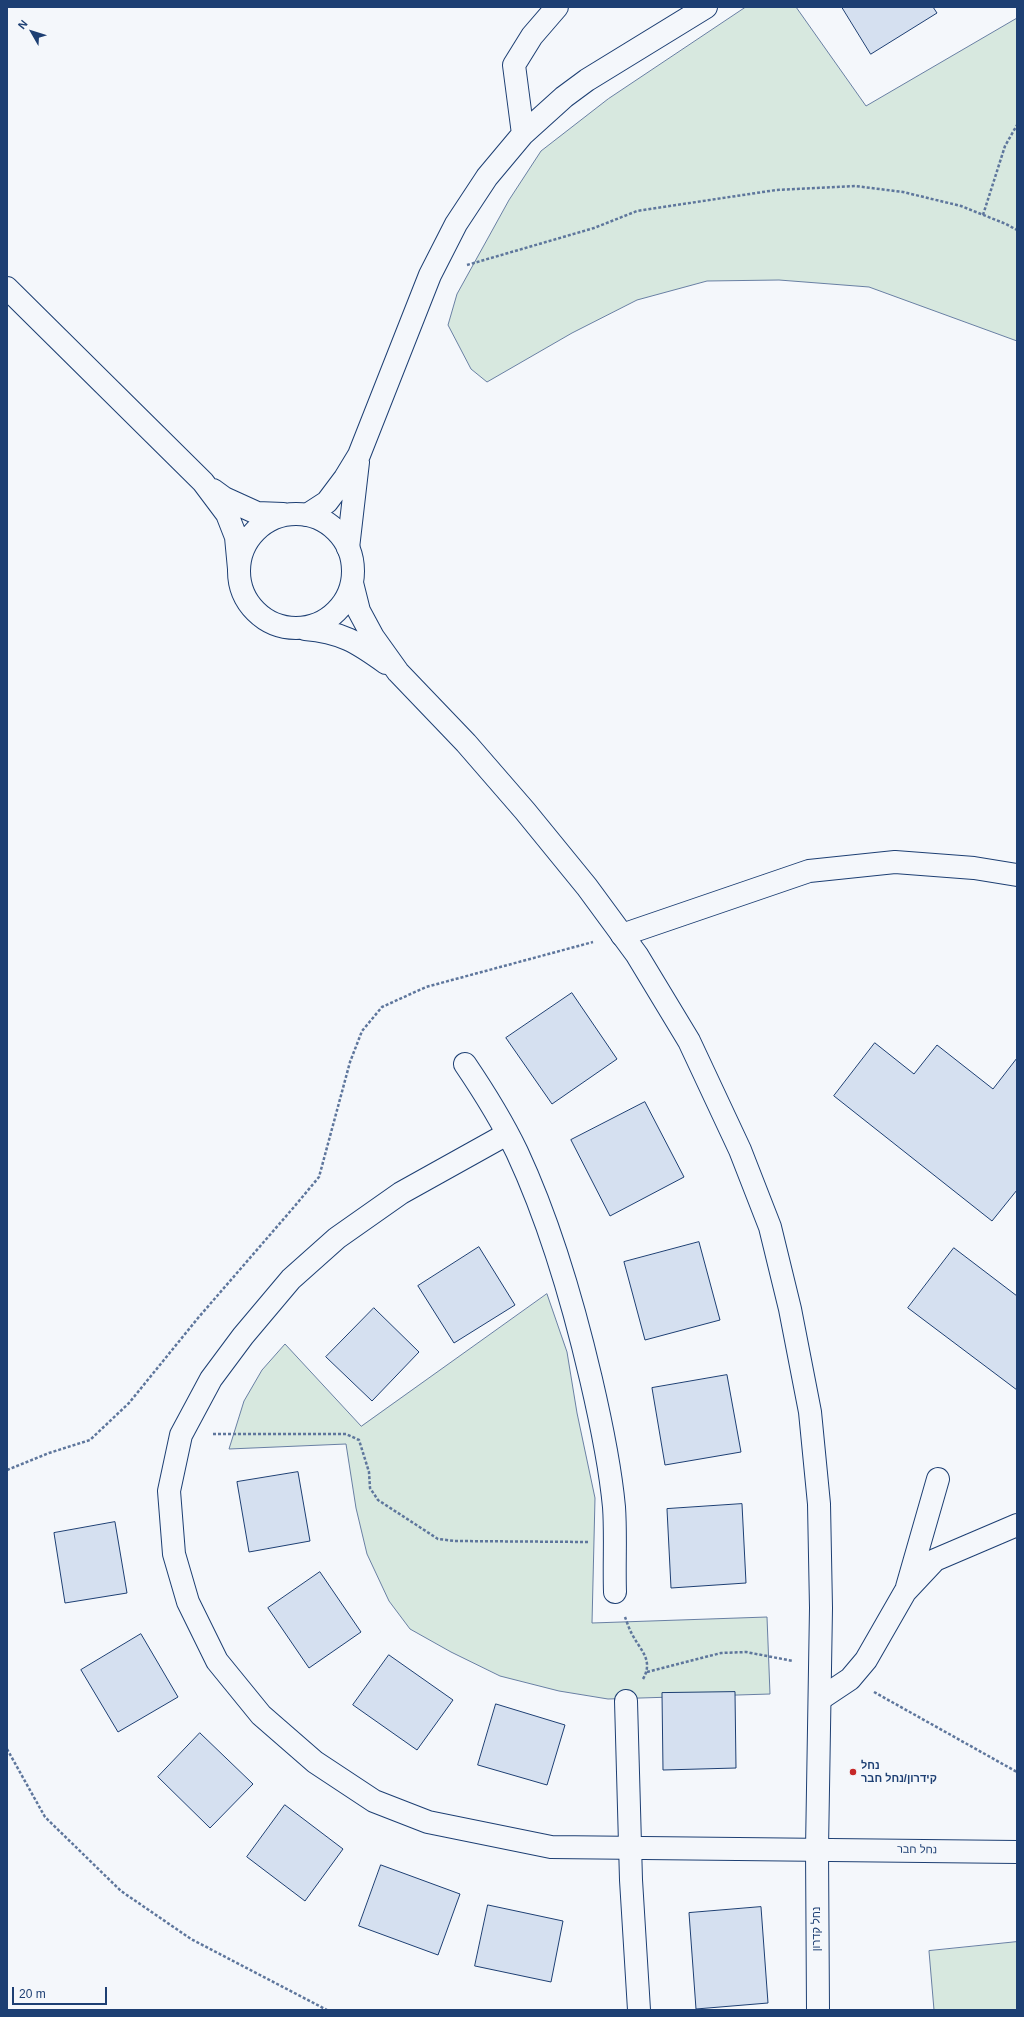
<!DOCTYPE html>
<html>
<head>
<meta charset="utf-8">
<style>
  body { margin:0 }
  #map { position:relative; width:1024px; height:2017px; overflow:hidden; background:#f4f7fb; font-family:Helvetica,sans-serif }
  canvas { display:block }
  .frame { position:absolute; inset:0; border:8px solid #1d3f73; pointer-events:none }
  .north { position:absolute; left:12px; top:12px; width:40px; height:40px; -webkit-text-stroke:3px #f4f7fb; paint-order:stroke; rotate:309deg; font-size:11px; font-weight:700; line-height:16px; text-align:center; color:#1d3f73 }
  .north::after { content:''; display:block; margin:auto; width:14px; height:18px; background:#1d3f73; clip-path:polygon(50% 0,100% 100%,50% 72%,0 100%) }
  .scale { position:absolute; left:12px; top:1987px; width:95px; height:18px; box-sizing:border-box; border:2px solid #1d3f73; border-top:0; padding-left:5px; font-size:12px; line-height:14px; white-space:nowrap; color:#1d3f73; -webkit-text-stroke:3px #f4f7fb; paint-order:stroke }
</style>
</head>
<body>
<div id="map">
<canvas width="1024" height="2017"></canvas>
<div class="frame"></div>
<div class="north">N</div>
<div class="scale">20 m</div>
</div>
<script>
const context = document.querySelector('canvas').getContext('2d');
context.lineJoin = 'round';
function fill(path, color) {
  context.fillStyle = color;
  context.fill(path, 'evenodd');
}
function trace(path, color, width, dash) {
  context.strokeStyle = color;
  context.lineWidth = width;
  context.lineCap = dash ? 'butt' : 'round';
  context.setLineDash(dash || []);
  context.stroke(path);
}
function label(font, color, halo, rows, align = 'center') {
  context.font = font + ' Helvetica,"Noto Sans Hebrew",sans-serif';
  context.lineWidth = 3;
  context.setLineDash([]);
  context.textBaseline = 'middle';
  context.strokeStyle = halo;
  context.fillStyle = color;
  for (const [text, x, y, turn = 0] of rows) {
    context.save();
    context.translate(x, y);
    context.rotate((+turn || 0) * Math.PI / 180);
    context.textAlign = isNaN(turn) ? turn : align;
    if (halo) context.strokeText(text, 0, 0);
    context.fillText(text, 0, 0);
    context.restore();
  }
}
const green = new Path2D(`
  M746,7H796L866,106L1017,18V341L869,287L779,280L707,281L637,300L572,333L487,382L471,369L448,325L457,294L509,200L541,151L608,99Z
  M547,1294L567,1352L577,1413L595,1498L592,1623L767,1617L770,1694L608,1699L559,1691L500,1676L451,1652L410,1629L389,1601L367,1554L356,1508L346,1444L229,1449L244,1401L262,1370L285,1344L361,1426Z
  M1017,1942V2010H934L929,1951Z`);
fill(green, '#d7e8df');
trace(green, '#687fa3', 1);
const building = new Path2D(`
  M842,7H933L937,13L871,54Z
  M572,993L617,1059L552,1104L506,1038Z
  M875,1043L914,1074L937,1045L993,1089L1017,1058V1190L992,1221L834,1096Z
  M645,1102L684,1177L610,1216L571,1140Z
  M699,1242L720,1320L645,1340L624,1262Z
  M479,1247L515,1305L454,1343L418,1286Z
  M954,1248L1017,1296V1390L908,1308Z
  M374,1308L419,1352L372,1401L326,1357Z
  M727,1375L741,1452L665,1465L652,1388Z
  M298,1472L310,1541L249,1552L237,1482Z
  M742,1504L746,1583L671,1588L667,1509Z
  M115,1522L127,1593L65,1603L54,1533Z
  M320,1572L361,1632L309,1668L268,1608Z
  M141,1634L178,1697L118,1732L81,1670Z
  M389,1655L453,1700L417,1750L353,1705Z
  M735,1692L736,1768L663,1770L662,1693Z
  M496,1704L565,1725L547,1785L478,1765Z
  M200,1733L253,1784L210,1828L158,1777Z
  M285,1805L343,1849L305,1901L247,1857Z
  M381,1865L460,1894L438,1955L359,1926Z
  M488,1905L563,1921L551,1982L475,1966Z
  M761,1907L768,2003L696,2009L689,1913Z`);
fill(building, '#d5e0f0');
trace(building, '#1d3f73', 1);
const minor = new Path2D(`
  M523,134L514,65L532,36L557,7
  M307,515L327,502L345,478L359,455L430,275L456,224L487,177L523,134L564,97L587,80L706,7
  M348,548L358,462
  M622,935L809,871L895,862L974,868L1017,875
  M465,1064C484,1092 502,1121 517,1152C551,1225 573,1302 591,1379C601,1422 610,1464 614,1507C616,1535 614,1564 615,1592
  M507,1134L401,1193L337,1238L291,1279L243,1336L211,1379L181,1435L169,1491L174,1554L188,1602L217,1661L261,1715L315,1762L374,1801L428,1822L551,1847L1017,1852
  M907,1587L938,1479
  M820,1699L850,1679L866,1660L905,1592L935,1560L1017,1525
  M626,1701L631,1880L639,2010
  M817,1849L818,2010`);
const major = new Path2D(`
  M7,288L203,482L227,514L236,537L239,569
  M213,490L224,498L257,513L283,514
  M239 571a57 57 0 1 1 114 0a57 57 0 1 1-114 0Z
  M352,583L359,611L373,637L398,672L466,743L525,811L587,887L637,955L689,1041L740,1150L770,1227L790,1309L810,1412L819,1504L821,1608L817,1849
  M305,629C341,632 357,642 386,663`);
trace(minor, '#1d3f73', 24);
trace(major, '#1d3f73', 24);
trace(new Path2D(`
  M983,215L1005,146L1017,125
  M467,265L594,228L637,211L776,190L855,186L903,192L961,206L1006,224L1017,230
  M213,1434H346L359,1440L369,1472L370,1488L378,1500L438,1539L455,1541L588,1542
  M7,1470L49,1453L90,1440L129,1403L198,1318L294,1207L319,1177L350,1062L362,1031L382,1007L426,987L593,942
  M625,1617C627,1622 629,1629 632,1634C640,1650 654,1660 643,1679
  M647,1672L721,1653L746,1652L793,1661
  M874,1692L1017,1772
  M7,1749L45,1817L121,1891L191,1939L327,2010`), '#5e769c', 2.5, [3, 2]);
trace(minor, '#f4f7fb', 22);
trace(major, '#f4f7fb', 22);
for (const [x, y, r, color] of [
  [853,1772,4,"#c62828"]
]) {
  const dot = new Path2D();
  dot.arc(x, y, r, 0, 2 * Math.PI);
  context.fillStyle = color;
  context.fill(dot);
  trace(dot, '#f4f7fb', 1.5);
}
label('bold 11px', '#1d3f73', '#f4f7fb', [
  ["נחל",861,1766],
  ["קידרון/נחל חבר",861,1779]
], 'left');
label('11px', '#1d3f73', '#f4f7fb', [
  ["נחל חבר",917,1850,1],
  ["נחל קדרון",817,1929,-90]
]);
</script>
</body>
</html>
